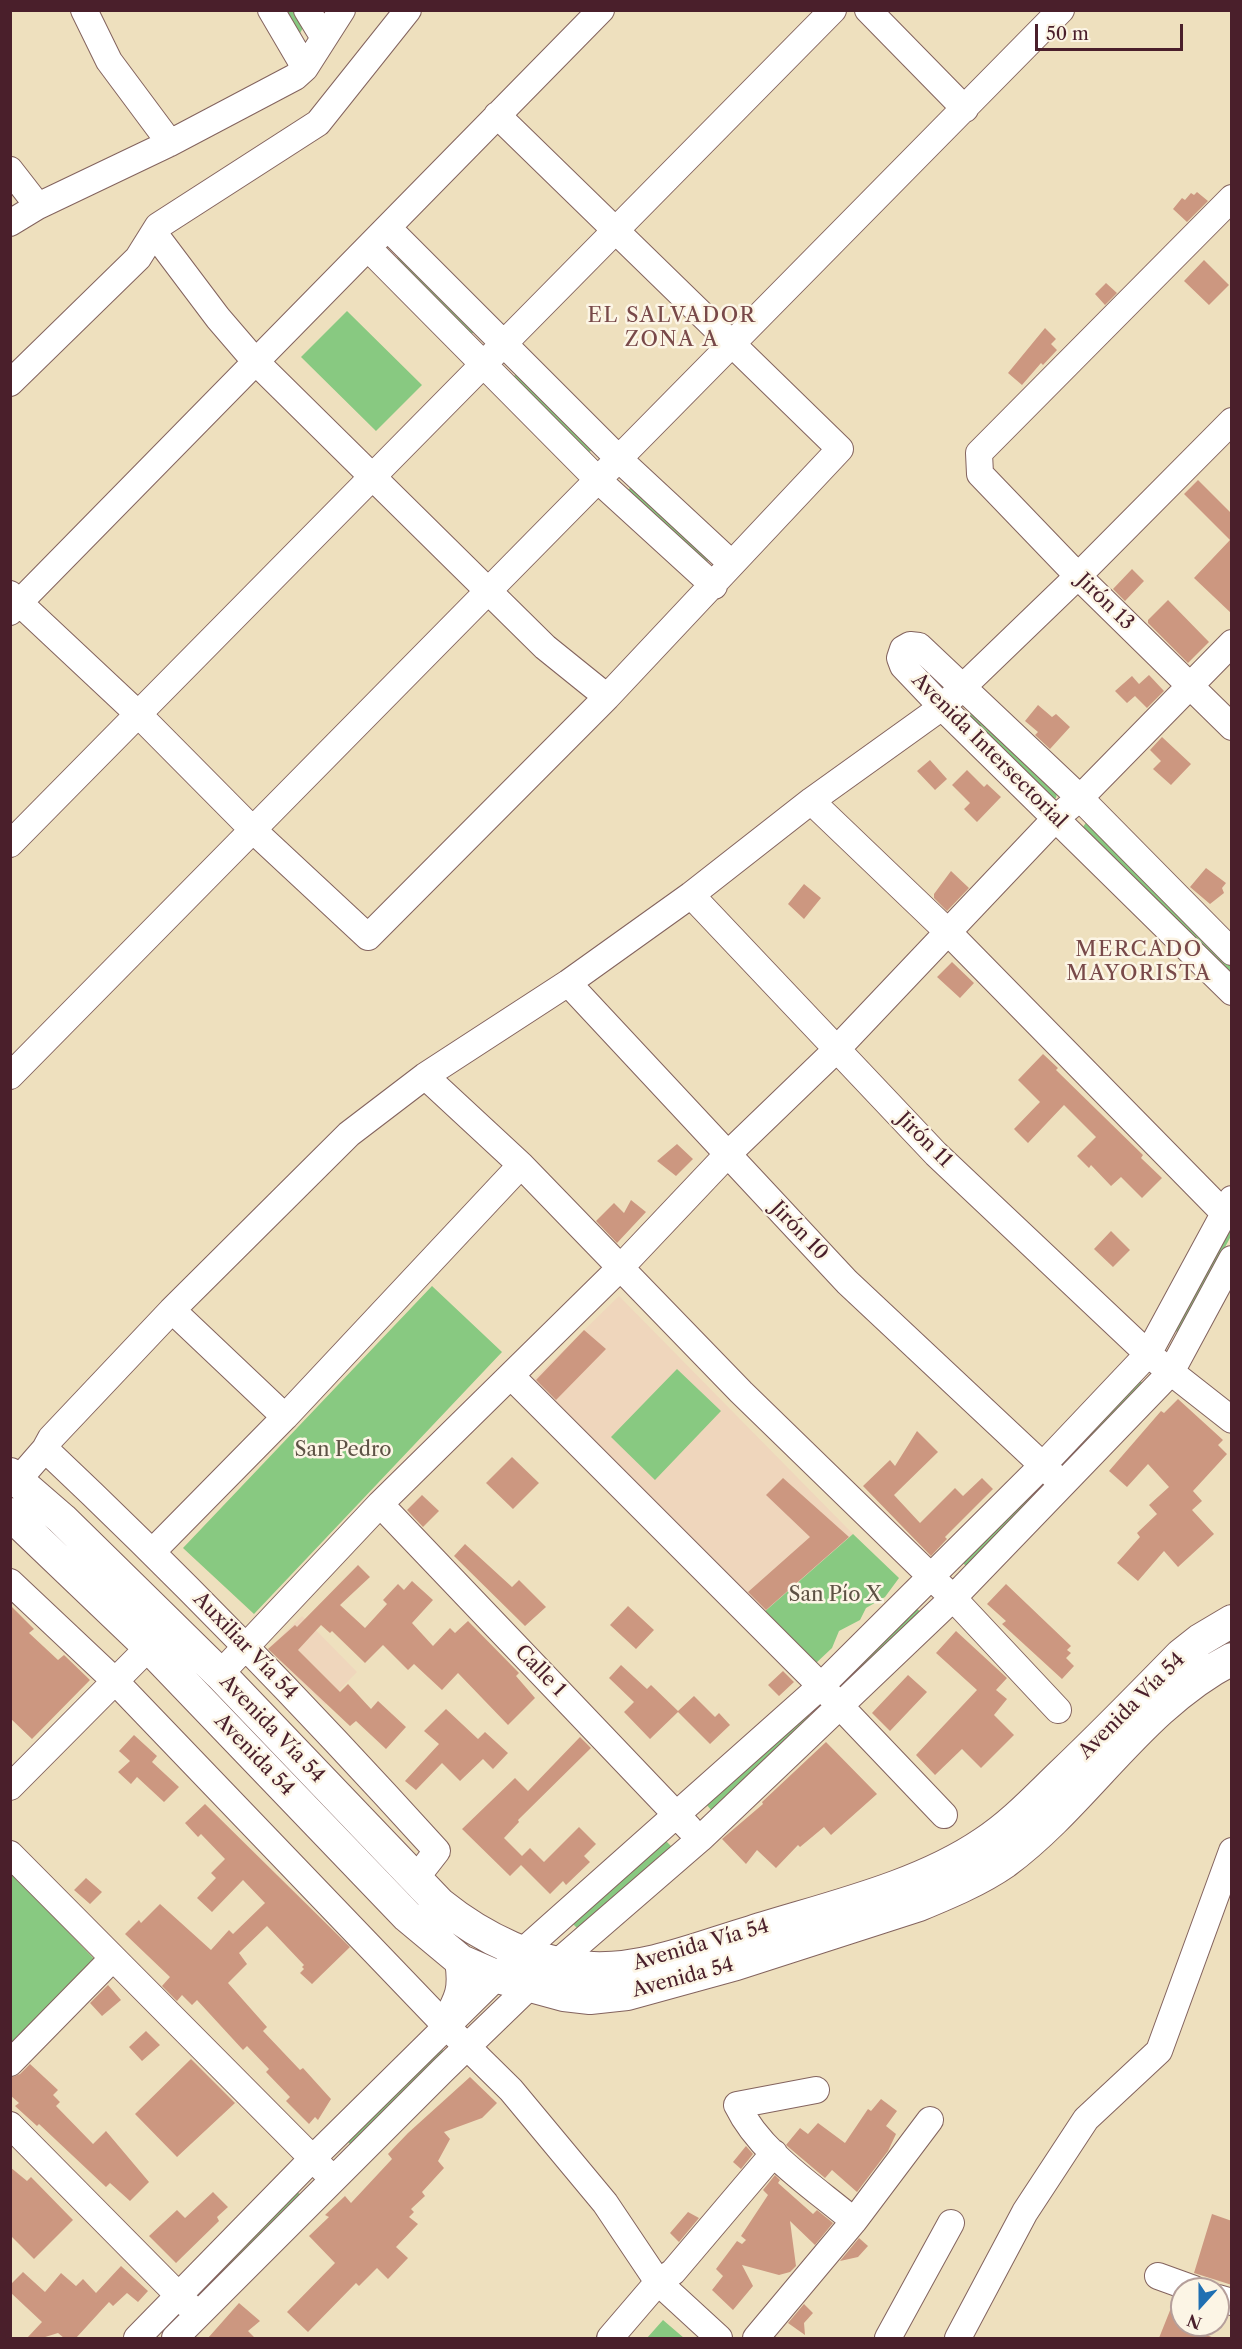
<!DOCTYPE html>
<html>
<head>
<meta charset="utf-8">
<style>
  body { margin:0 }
  #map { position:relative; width:1242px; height:2349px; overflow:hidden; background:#eee0be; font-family:"Libre Caslon Text",serif }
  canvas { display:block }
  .frame { position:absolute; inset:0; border:12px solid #4a1f2b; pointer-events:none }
  .north { position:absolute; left:1170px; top:2277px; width:60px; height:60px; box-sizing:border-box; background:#fcf5e5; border:2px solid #b59f9b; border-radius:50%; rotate:201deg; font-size:16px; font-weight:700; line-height:24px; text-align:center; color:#4a1f2b }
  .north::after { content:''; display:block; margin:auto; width:21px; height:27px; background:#1f6fb2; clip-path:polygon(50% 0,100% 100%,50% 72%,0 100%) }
  .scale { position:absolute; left:1035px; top:24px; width:148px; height:27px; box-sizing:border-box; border:3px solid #4a1f2b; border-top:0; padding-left:8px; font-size:18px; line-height:21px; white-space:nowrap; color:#4a1f2b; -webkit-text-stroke:4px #fcf5e5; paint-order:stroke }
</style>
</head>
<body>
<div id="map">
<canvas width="1242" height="2349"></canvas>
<div class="frame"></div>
<div class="north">N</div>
<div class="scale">50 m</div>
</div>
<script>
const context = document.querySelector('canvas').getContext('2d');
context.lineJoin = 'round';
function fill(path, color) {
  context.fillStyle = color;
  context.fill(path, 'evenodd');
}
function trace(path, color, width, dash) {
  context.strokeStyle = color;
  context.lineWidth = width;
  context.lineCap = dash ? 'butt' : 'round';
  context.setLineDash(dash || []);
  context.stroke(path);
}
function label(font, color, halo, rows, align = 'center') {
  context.font = font + ' "Libre Caslon Text",serif';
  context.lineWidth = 5;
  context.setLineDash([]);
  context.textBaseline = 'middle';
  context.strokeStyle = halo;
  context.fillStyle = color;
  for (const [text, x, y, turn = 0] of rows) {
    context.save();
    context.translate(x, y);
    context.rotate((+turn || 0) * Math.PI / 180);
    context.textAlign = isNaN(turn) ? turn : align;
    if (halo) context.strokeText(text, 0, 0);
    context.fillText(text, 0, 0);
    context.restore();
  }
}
fill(new Path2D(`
  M619,1296L853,1534L763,1613L531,1382Z
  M302,1616L357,1672L325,1705L268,1649Z`), '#efd6bc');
fill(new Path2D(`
  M281,11H296L305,24L298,37Z
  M401,254L475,331L467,338L394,261Z
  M347,311L422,385L376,431L301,357Z
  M517,373L594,448L586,455L510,380Z
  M632,486L710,558L704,565L625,493Z
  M970,710L1057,793L1056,798L1054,800L966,715Z
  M1087,821L1231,963V979L1085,832L1083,827Z
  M1231,1223V1236L1179,1333L1174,1330Z
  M432,1286L502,1352L254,1614L183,1548Z
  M677,1369L721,1411L655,1480L611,1437Z
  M1138,1379L1147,1387L1081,1454L1073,1446Z
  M1029,1493L1037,1500L969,1569L962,1562Z
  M853,1534L899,1578L885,1597L866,1608L860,1620L839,1631L832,1648L815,1664L763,1613Z
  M916,1608L923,1614L853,1681L847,1674Z
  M807,1713L813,1720L714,1813L705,1803Z
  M665,1840L674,1849L579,1930L571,1922Z
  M11,1872L98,1963L11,2051Z
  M439,2046L444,2052L353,2147L346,2140Z
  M296,2191L303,2197L218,2282L212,2276Z
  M663,2320L684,2338H647Z`), '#88c981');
fill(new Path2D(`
  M1197,192L1208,201L1187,222L1173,209L1182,198L1185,200L1191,193L1194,195Z
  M1204,260L1229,285L1209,305L1184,281Z
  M1106,283L1117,293L1105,305L1095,294Z
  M1045,328L1056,339L1051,344L1057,350L1043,365L1041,363L1022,385L1008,373Z
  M1198,480L1232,514V614L1194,578L1230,540L1184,494Z
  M1132,569L1144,581L1125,601L1113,589Z
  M1168,600L1209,642L1188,663L1148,623V620Z
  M1149,675L1164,691L1147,708L1135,696L1127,703L1115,691L1132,676L1139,684Z
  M1038,705L1052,717L1056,714L1070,727L1050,749L1035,735L1038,732L1025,721Z
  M1162,737L1191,764L1171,785L1153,769L1161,761L1150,750Z
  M930,760L947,779L935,790L917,771Z
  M967,770L984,787L987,784L1001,797L977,822L964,809L970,803L952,785Z
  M1206,868L1226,883L1222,888L1224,893L1210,904L1190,887Z
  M951,871L969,888L947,911L934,898V894Z
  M804,884L821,898L804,919L788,904Z
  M952,962L974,983L960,998L937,977Z
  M1043,1054L1058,1068L1056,1070L1143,1155L1141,1158L1162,1178L1142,1198L1121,1177L1111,1186L1091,1165L1089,1168L1077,1156L1096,1137L1064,1105L1028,1143L1014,1129L1040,1102L1018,1080Z
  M677,1144L693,1159L676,1176L657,1161Z
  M631,1200L646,1212L617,1243L596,1221L614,1203L624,1213Z
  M1111,1231L1130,1250L1113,1267L1094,1249Z
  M584,1330L606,1349L556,1400L536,1380Z
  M1178,1399L1223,1440L1218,1445L1227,1454L1193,1491L1202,1501L1192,1510L1214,1534L1178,1567L1164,1551L1138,1581L1117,1563L1140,1537L1137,1533L1157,1514L1149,1505L1169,1487L1148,1464L1127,1487L1109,1471L1161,1411L1164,1413Z
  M917,1431L938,1452L894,1495L920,1523L955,1488L963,1496L982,1478L993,1489L945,1537L947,1539L931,1556L863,1486L890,1460L895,1466Z
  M512,1457L539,1483L513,1509L486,1483Z
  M783,1478L849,1537L766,1610L748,1592L810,1537L766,1495Z
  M422,1495L439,1511L423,1527L407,1510Z
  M465,1544L512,1587L519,1580L546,1607L525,1626L454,1556Z
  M358,1565L370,1577L340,1605L365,1628L387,1604L383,1600L398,1584L404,1590L412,1581L433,1600L412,1623L433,1646L450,1628L455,1633L468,1621L519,1673L516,1676L535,1698L508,1725L458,1673L442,1690L414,1664L408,1670L383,1645L365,1663L332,1631L330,1633L321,1625L298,1650L340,1692L348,1684L371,1709L378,1701L406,1727L386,1749L356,1721L350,1726L268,1649L295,1625L297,1627Z
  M1006,1584L1071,1646L1067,1650L1071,1653L1066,1658L1074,1666L1062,1679L1002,1624L1006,1621L987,1604Z
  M10,1605L34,1629L29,1633L58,1660L64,1655L90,1680L32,1739L10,1718Z
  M628,1606L654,1630L636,1649L610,1625Z
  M956,1631L1007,1678L996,1690L1007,1699L994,1715L1014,1735L981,1768L962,1749L935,1775L916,1755L977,1690L936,1653Z
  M621,1665L647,1689L651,1685L678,1711L694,1696L715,1717L719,1713L730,1725L710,1744L678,1712L650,1739L624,1712L634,1702L609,1678Z
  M783,1671L794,1682L779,1696L768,1685Z
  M908,1675L927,1692L890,1731L872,1713Z
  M446,1709L478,1739L485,1732L508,1753L493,1769L483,1759L460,1781L442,1763L416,1790L405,1781L439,1744L424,1731Z
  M134,1735L157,1756L152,1762L179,1787L164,1802L137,1777L131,1784L118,1772L130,1761L119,1751Z
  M580,1737L591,1748L518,1820L519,1822L504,1838L522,1856L530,1848L544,1862L579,1827L596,1844L584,1856L590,1862L566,1885L563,1881L550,1894L521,1865L510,1876L462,1829L515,1778L528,1791Z
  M826,1742L877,1794L831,1835L824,1827L800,1847L798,1845L776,1868L757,1850L746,1864L722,1839L763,1804L762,1802Z
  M205,1804L350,1947L312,1984L300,1973L304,1969L302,1967L304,1965L267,1926L239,1953L247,1964L228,1983L267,2027L263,2031L300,2070L303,2068L331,2099L318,2120L315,2117L309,2124L286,2101L290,2097L266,2072L269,2069L247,2046L243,2050L197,2000L192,2005L182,1995L177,2001L162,1986L170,1977L125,1934L139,1920L141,1923L160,1904L211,1950L229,1930L233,1934L265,1903L243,1880L212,1912L197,1898L216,1878L211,1873L225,1859L201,1834L198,1837L185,1823Z
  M86,1878L102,1892L90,1904L74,1890Z
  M108,1985L121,2000L102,2016L90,2003Z
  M146,2031L160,2045L142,2061L129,2047Z
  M191,2059L235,2103L177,2157L135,2114Z
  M30,2064L58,2090L53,2095L60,2102L56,2106L93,2144L106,2131L149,2182L130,2201L110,2183L106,2187L39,2124L37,2126L15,2106L19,2103L10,2095V2078L20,2074Z
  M470,2077L497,2103L482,2118L444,2132L450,2139L438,2161L444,2168L422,2192L425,2196L411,2209L414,2212L409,2217L418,2224L396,2247L408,2258L388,2279L377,2268L359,2286L356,2283L308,2332L287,2312L335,2263L309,2236L329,2217L325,2215L345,2196L351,2203L392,2159L388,2154L408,2133Z
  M881,2099L897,2111L886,2126L896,2134L888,2151L857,2192L832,2170L825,2178L786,2145L800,2128L808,2134L818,2123L845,2143L868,2109L871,2111Z
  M746,2146L753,2154L741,2169L733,2162Z
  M10,2167L27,2181L31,2177L73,2220L34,2259L10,2235Z
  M775,2175L780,2180L778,2183L813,2214L817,2210L833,2223L815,2245L790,2221L796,2266L790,2272L779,2275L742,2265L753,2286L733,2310L712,2290L723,2276L716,2269L737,2241L742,2244L746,2240L741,2236L768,2195L763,2190Z
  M213,2192L228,2207L217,2217L219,2221L176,2263L149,2236L177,2210L185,2218Z
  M688,2212L699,2218L679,2242L670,2233Z
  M1212,2214L1232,2221V2285L1194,2273Z
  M859,2238L868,2246L858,2257L840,2261Z
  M121,2266L148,2291L138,2302L127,2293L113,2306L109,2302L76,2338H64L58,2333L42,2338H27L42,2322L10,2292V2285L23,2272L45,2292L61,2273L76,2286L83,2279L96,2293Z
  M1175,2298L1182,2301V2325L1214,2338H1159Z
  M239,2303L260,2321L248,2331L255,2338H208Z
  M804,2304L813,2313L804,2323L805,2335L788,2323Z`), '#cc9780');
const minor = new Path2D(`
  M84,10L109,61L170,143
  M271,10L305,68
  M307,10L324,38
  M868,10L965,109
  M10,170L38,206
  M1232,198L979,453L980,474L1078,576L1232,727
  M10,223L38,206L170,143L295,77L305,68L342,10
  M388,228L620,460L732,564
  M154,233L218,318L255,361L545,647L607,697
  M368,248L599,481L714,586
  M10,383L138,258L158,226L318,123L408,10
  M10,594L137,713L253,830L368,937L607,697L840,449L497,115
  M10,612L601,10
  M811,801L948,932L1224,1213
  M10,844L833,10
  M691,895L936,1154L1148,1354L1232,1420
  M1232,952L1080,798L919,646L910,645L903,649L900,658L903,666L942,707L1232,992
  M568,983L847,1282L1054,1476
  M10,1076L1061,10
  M425,1076L521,1165L741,1392L953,1598L1058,1710
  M172,1310L285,1417
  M511,1376L821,1686L944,1815
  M45,1449C182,1578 311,1712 437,1851L416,1878
  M18,1480L45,1449L51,1438L172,1310L349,1134L425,1076L568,983L691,895L811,801L942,707L1078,576L1232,421
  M380,1504L689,1828
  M153,1551L285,1417L521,1165
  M10,1582L114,1680L446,2026L511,2090L605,2203L658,2282L719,2338
  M220,1674L380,1504L621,1267L727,1155L836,1050L1057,817L1080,798L1232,643
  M10,1787L149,1647
  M10,1854L325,2171
  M10,2063L113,1958
  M816,2090L737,2105C760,2153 814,2187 854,2221
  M10,2125L191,2308
  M1158,2276L1194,2289
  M1218,2298L1232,2302
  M137,2338L312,2159L523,1951L821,1686L1043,1465L1148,1354L1232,1199
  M175,2338L443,2070L529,1987L700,1839L953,1598L1171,1372L1232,1259
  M610,2338L658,2282L673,2272L774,2153
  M756,2338L854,2221L930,2120
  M888,2338L951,2223
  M958,2338L1025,2212L1086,2119L1159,2051L1232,1851`);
const major = new Path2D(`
  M10,1474L62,1519L220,1674L440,1904C482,1938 537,1965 593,1968C647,1970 700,1947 751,1932C827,1908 918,1888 984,1843C1013,1824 1037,1798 1062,1774C1103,1735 1142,1695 1181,1655L1200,1640L1232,1621
  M10,1514L149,1647L407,1916L461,1961L498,1977L564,1995L590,1998L627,1994L736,1964L919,1905C948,1893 979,1880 1005,1862C1086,1802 1140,1706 1232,1659
  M446,2026C460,2000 466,1991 461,1961`);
trace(minor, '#83635e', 28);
trace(major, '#83635e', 34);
trace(minor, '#fff', 26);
trace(major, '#fff', 32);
label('20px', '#4a1f2b', '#fcf5e5', [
  ["Jirón 13",1105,602,44],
  ["Avenida Intersectorial",989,751,45],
  ["Jirón 11",924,1140,45],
  ["Jirón 10",799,1231,46],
  ["Auxiliar Vía 54",245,1646,46],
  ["Calle 1",540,1671,46],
  ["Avenida Vía 54",1132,1706,-45],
  ["Avenida Vía 54",272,1729,46],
  ["Avenida 54",254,1755,46],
  ["Avenida Vía 54",701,1945,-16],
  ["Avenida 54",683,1978,-15]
]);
label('20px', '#5d5245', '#fcf5e5', [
  ["San Pedro",343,1450],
  ["San Pío X",835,1595]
]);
context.letterSpacing = '1.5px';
label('21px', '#784949', '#fcf5e5', [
  ["EL SALVADOR",672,316],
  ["ZONA A",672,340],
  ["MERCADO",1139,950],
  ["MAYORISTA",1139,974]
]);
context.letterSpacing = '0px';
</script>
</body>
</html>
